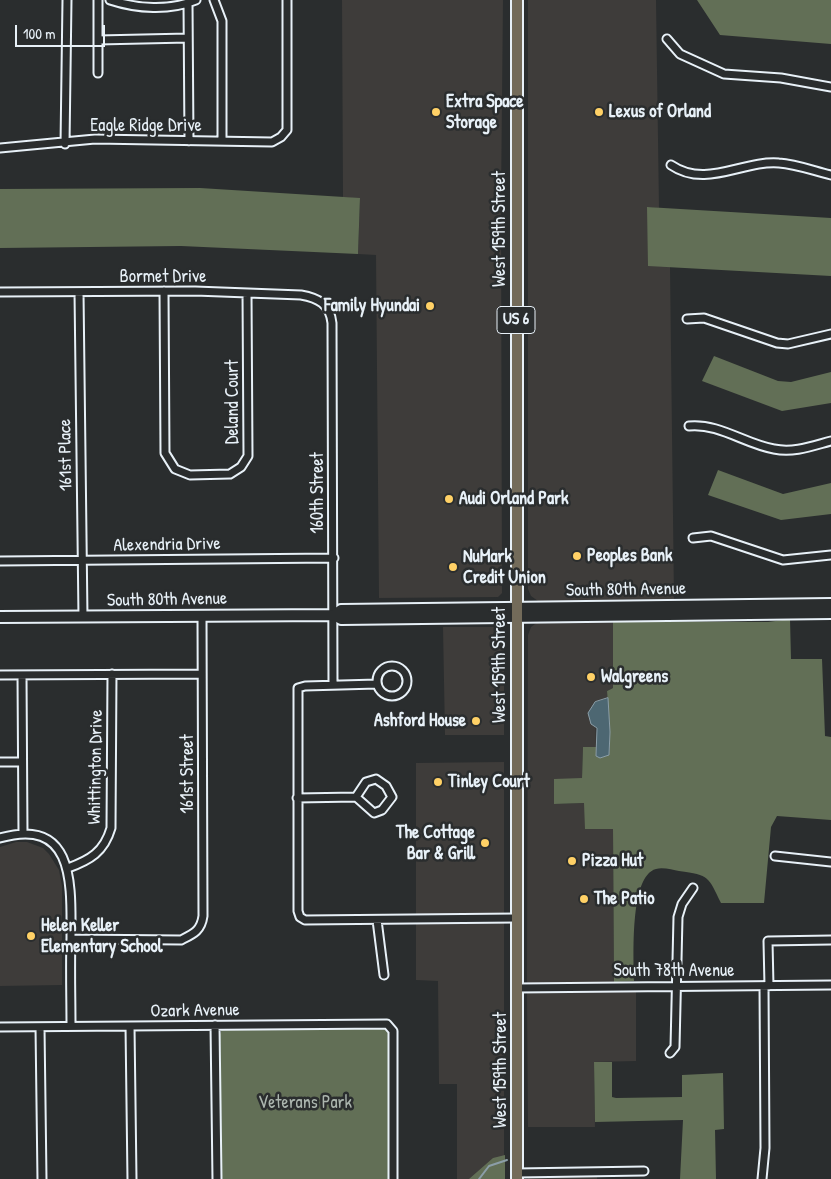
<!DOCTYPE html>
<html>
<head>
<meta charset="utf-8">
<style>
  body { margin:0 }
  #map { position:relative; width:831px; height:1179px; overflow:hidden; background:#2a2d2e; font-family:"Patrick Hand",sans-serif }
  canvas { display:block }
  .scale { position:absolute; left:15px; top:25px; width:90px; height:22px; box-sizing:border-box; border:2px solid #e8f1f8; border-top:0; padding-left:6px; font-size:15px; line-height:18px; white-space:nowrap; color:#e8f1f8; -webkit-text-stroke:4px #2a2d2e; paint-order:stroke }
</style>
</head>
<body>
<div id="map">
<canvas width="831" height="1179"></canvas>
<div class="scale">100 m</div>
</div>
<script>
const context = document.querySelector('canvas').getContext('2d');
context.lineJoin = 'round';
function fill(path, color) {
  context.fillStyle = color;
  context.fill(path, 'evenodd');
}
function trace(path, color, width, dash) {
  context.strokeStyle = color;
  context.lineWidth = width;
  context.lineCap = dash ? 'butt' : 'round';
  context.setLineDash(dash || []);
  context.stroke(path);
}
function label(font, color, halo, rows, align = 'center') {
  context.font = font + ' "Patrick Hand",sans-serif';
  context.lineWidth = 5;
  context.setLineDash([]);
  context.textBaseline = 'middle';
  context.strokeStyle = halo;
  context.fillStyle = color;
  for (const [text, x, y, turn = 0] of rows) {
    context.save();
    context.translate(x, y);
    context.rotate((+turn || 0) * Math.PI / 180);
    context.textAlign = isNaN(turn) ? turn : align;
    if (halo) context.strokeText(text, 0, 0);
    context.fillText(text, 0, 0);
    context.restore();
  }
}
fill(new Path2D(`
  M342,0H503L501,201L502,593L498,597L379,598L376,255L358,254L360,199L343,197Z
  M528,0H656L659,208L648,207V266H670L674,599L538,601L531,596L528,589Z
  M613,621V688L607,691L608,698L595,702L596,747H583L582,778L554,804L585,803L613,829L614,982L527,983L528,635L531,627L538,622Z
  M443,627H495L504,635V735H445Z
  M504,762V1179H457V1084H439L438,981L416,980V763Z
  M16,842H27L43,848L49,854L59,870L62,886V985L0,986V847Z
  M636,989V1061L594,1062L595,1127H528L527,991Z
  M597,1174V1179H528V1176Z`), '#3e3c3a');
fill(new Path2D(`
  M697,0H831V44L720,35Z
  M200,188L360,198L358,254L181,246L0,248V189Z
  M647,207L831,218V276L648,266Z
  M714,356L778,381L791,382L831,372V403L782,411L702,381Z
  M718,470L783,494L831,483V514L781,520L708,495Z
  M790,619L791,659H822L825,736L831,737V820L777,816L771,827L764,903H721C708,877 710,875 679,871C673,870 663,867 656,869C629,876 634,959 634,981L614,982L613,829H585L584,803L554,804V779L582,778L583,747H596V756L609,754L610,732L607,691L613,688V621L768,622Z
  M386,1027L389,1032L390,1179H222L220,1034L222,1029Z
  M594,1062H612V1097L616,1098L682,1097V1075L723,1073L724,1129L715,1130L716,1179H680L683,1120L595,1122Z
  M505,1155V1179H469L493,1158Z`), '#626f56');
const water = new Path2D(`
  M608,698L610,732L609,755L600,758L596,756L597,728L591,724L588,713L595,702Z`);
fill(water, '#4d6772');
trace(water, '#8b9ea8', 1);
trace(new Path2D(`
  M479,1179L489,1166L507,1160`), '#8b9ea8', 2);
const street = new Path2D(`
  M110,0C137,9 170,11 196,0
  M214,0L222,21V141
  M188,3L189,141
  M667,39L680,54L724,74L781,78L831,87
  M98,40L188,38
  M98,73V0
  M65,144L67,0
  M0,148L95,139L272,142L281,137L287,130V0
  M671,165C706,189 743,160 779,163C796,164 814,171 831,175
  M164,291L165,453L175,469L190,475L230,474L241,467L248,456L247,293
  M0,292L195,291L301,295C318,298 330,304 332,323L333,685
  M79,292L83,617
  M687,319L704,318L777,343L788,344L831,334
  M689,426C719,423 745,444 774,449C794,453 812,446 831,441
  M693,538L711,536L783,560L831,555
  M0,561L334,558
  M377 681a15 15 0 1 1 30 0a15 15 0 1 1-30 0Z
  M0,675L202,674
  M22,675L23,833
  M377,684L305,686L298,688V911L300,917L305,920L516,918
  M0,762H22
  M297,798L356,797L374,813L382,810L392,797L386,786L376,779L366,782L356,797
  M0,838C76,816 71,887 71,938C70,967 71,997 71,1026
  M775,856L831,862
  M68,868C90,860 104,852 111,828L112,674
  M377,920L384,975
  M71,939L181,940C193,934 201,931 203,916L202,616
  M769,986L768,941L831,940
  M517,988L831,985
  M215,1025L217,1179
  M130,1026L132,1179
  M0,1027L387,1024L393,1031V1179
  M40,1027L42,1179
  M670,1053L675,1047L678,917L682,904L693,888
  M517,1173L644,1171
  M762,1179L765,1148L764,986`);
const secondary = new Path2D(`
  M334,615L341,610L831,604
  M0,617L334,615L341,619L831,613`);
const primary = new Path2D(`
  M517,0V1179`);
trace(street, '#e8f1f8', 11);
trace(secondary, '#e8f1f8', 14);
trace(primary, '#e8f1f8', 14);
trace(street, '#2a2d2e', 7);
trace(secondary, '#2a2d2e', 10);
trace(primary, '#736b5a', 10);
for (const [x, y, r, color] of [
  [436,112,5,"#ffd166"],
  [599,112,5,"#ffd166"],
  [430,306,5,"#ffd166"],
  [449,499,5,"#ffd166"],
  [577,556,5,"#ffd166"],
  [453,567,5,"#ffd166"],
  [591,677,5,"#ffd166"],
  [476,721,5,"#ffd166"],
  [438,782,5,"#ffd166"],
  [485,843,5,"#ffd166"],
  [572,861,5,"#ffd166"],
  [584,899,5,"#ffd166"],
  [31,936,5,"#ffd166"]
]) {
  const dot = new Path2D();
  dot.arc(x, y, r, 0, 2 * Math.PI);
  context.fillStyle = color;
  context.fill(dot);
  trace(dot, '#2a2d2e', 2);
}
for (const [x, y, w] of [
  [516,320,38]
]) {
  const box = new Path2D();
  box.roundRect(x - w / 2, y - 13.5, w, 27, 4);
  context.fillStyle = '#2a2d2e';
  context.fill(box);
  trace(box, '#e8f1f8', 1);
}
label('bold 16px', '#e8f1f8', null, [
  ["US 6",516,320]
]);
label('bold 18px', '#e8f1f8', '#2a2d2e', [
  ["Extra Space",446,102],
  ["Storage",446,123],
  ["Lexus of Orland",609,112],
  ["Family Hyundai",420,306,"right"],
  ["Audi Orland Park",459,499],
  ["Peoples Bank",587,556],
  ["NuMark",463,557],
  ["Credit Union",463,578],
  ["Walgreens",601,677],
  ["Ashford House",466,721,"right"],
  ["Tinley Court",448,782],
  ["The Cottage",475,833,"right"],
  ["Bar & Grill",475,854,"right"],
  ["Pizza Hut",582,861],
  ["The Patio",594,899],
  ["Helen Keller",41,926],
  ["Elementary School",41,947]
], 'left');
label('18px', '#e8f1f8', '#2a2d2e', [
  ["Eagle Ridge Drive",146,126],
  ["West 159th Street",500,229,-90],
  ["Bormet Drive",163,277],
  ["Deland Court",233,402,-90],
  ["161st Place",66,455,-91],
  ["160th Street",318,493,-90],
  ["Alexendria Drive",167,545,-1],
  ["South 80th Avenue",626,590,-1],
  ["South 80th Avenue",167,600,-1],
  ["West 159th Street",500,665,-90],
  ["Whittington Drive",96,767,-89],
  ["161st Street",188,774,-90],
  ["South 78th Avenue",674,971],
  ["Ozark Avenue",195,1011,-1],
  ["West 159th Street",501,1070,-90]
]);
label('18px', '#acb6af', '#2a2d2e', [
  ["Veterans Park",305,1103]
]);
</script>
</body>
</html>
